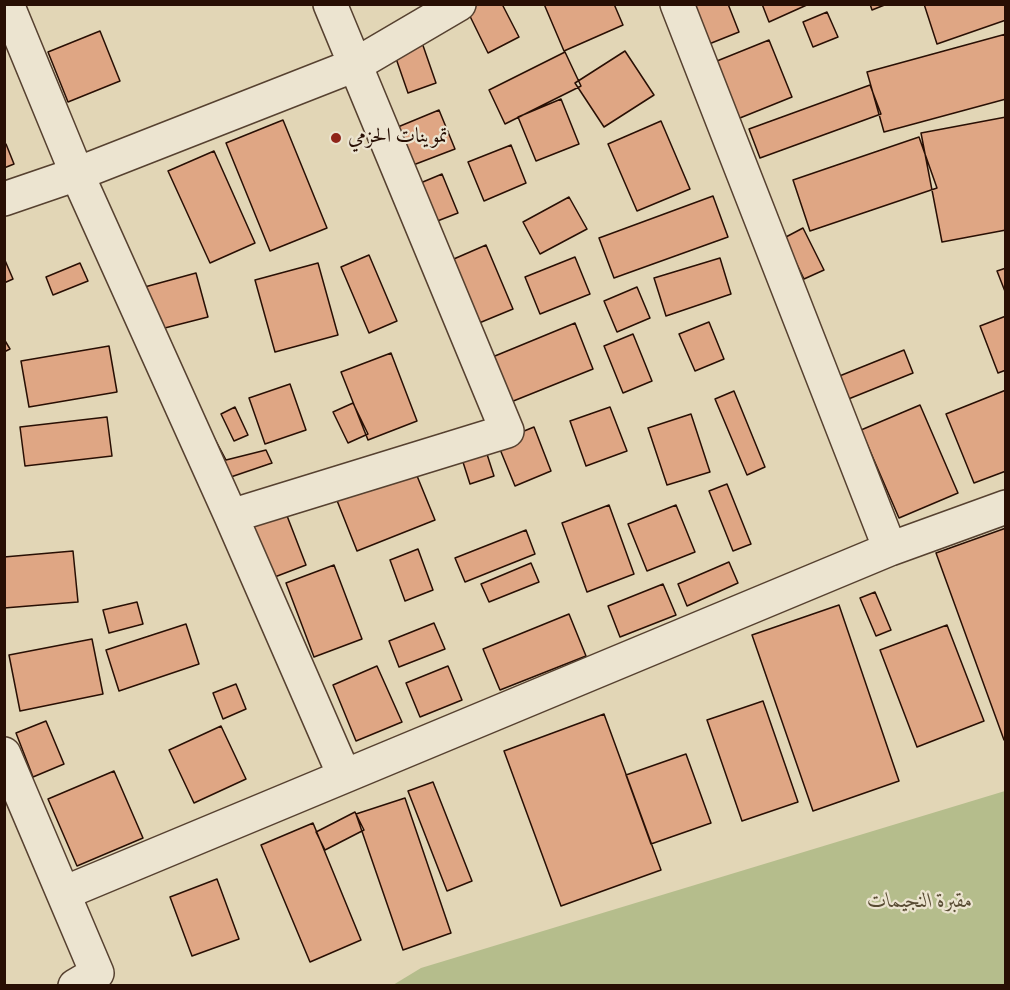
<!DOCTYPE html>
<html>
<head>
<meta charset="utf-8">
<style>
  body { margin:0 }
  #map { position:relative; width:1010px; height:990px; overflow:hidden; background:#e2d6b6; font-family:"Sorts Mill Goudy",serif }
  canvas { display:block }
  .frame { position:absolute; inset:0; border:6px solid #280f04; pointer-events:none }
</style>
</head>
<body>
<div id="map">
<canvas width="1010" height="990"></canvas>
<div class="frame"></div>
</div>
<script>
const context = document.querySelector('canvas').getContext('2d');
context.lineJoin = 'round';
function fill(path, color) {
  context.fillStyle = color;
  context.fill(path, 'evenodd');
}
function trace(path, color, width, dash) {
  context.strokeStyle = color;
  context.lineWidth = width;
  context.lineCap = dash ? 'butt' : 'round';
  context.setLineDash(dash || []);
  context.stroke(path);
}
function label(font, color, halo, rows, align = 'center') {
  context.font = font + ' "Sorts Mill Goudy",Amiri,serif';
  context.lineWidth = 4.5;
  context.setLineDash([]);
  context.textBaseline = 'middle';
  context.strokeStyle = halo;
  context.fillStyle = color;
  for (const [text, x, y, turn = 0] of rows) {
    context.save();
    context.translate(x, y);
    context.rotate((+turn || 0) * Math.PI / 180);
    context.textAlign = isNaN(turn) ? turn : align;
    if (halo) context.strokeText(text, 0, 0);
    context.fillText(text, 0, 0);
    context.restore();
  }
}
fill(new Path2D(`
  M1005,791V985H393L421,968Z`), '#b5bd8c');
const building = new Path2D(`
  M464,4H502L519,37L488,53Z
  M544,4H614L623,25L564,51Z
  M664,4H728L739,32L684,54Z
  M762,4H809L769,22Z
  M870,4H887L872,10Z
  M924,4H1006V20L937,44Z
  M827,12L838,37L813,47L803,22Z
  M100,31L120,81L68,102L48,52Z
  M419,34L436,83L408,93L391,44Z
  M1006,34V99L884,132L867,72Z
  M769,40L792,97L730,122L707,65Z
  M625,51L654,95L604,127L575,83Z
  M565,52L581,86L505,124L489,90Z
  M870,85L881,114L760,158L749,129Z
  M561,99L579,144L536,161L518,117Z
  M439,110L455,149L408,167L393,129Z
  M1006,117V230L942,242L921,133Z
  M283,120L327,228L270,251L226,143Z
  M661,121L690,189L637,211L608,144Z
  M919,137L937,188L810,231L793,180Z
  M4,144H6L14,164L4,168Z
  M511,145L526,183L484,201L468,162Z
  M214,151L255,243L210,263L168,171Z
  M442,174L458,213L422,227L406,189Z
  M713,196L728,237L614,278L599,238Z
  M569,197L587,229L540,254L523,222Z
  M803,228L824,270L804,279L784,238Z
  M486,245L513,309L467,328L440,265Z
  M369,255L397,321L369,333L341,267Z
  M575,257L590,294L540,314L525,277Z
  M4,258L13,279L4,283Z
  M720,258L731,294L666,316L654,278Z
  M80,263L88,281L53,295L46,277Z
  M318,263L338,335L275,352L255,280Z
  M1006,268V294L997,271Z
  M196,273L208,317L153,331L141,288Z
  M637,287L650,318L617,332L604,301Z
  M1006,316V370L998,373L980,326Z
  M709,322L724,359L695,371L679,334Z
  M575,323L593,369L491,410L473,365Z
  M633,334L652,381L623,393L604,346Z
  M4,339L10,349L4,352Z
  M109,346L117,392L29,407L21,361Z
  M904,350L913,373L846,400L837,377Z
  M391,353L417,421L368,440L341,372Z
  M290,384L306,430L265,444L249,398Z
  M1006,390V471L974,483L946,414Z
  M734,391L765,467L747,475L715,399Z
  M353,403L368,434L348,443L333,412Z
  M920,405L958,493L899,518L861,430Z
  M235,407L248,435L234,441L221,414Z
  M610,407L627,451L586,466L570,421Z
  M691,414L710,472L667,485L648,428Z
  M107,417L112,456L25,466L20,427Z
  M534,427L551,471L515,486L497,442Z
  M209,428L226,460L266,450L272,463L219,481Z
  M486,451L494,476L470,484L462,459Z
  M413,466L435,520L357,551L336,498Z
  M727,484L751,544L733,551L709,491Z
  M609,505L634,574L587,592L562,523Z
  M676,505L695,552L647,571L628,524Z
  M284,508L306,565L259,583L237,525Z
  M1006,528V739L1004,740L936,553Z
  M526,530L535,554L465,582L455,558Z
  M418,549L433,590L405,601L390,560Z
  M73,551L78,602L4,608V557Z
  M729,562L738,583L687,606L678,584Z
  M531,563L539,582L489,602L481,584Z
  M334,565L362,639L314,657L286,583Z
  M663,584L676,615L620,637L608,606Z
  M875,592L891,630L876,636L860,598Z
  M137,602L143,624L109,633L103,610Z
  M839,605L899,781L813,811L752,635Z
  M569,614L586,656L500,690L483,649Z
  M434,623L445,649L399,667L389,641Z
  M186,624L199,664L119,691L106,650Z
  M947,625L984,721L917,747L880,650Z
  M92,639L103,694L20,711L9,655Z
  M377,666L402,722L356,741L333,685Z
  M448,666L462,700L420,717L406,683Z
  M236,684L246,709L223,719L213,693Z
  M763,701L798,802L742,821L707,720Z
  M604,714L661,870L561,906L504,751Z
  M46,721L64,764L33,777L16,733Z
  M221,726L246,779L194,803L169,750Z
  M686,754L711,823L651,844L626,775Z
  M114,771L143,838L77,866L48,799Z
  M433,782L472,881L447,891L408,791Z
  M405,798L451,933L403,950L356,814Z
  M355,812L364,830L325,850L316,832Z
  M313,823L361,940L310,962L261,845Z
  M217,879L239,939L192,956L170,897Z`);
fill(building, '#dfa684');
trace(building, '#280f04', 1.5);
const minor = new Path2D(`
  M7,4L77,174L231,516L344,775
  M677,4L890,549
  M4,199L77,174L355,65L459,4
  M231,516L507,431L330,4
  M4,754L97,973L75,986
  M64,893L890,549L1006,507`);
trace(minor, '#564130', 36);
trace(minor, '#ece4d0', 33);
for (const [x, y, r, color] of [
  [336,138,6,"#8f2418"]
]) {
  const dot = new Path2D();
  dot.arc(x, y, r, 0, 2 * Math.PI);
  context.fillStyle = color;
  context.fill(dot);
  trace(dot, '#ece4d0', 2);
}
label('21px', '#280f04', '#ece4d0', [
  ["تموينات الحزمي",348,138]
], 'left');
label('italic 21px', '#594c34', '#ece4d0', [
  ["مقبرة النجيمات",920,903]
]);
</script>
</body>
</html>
